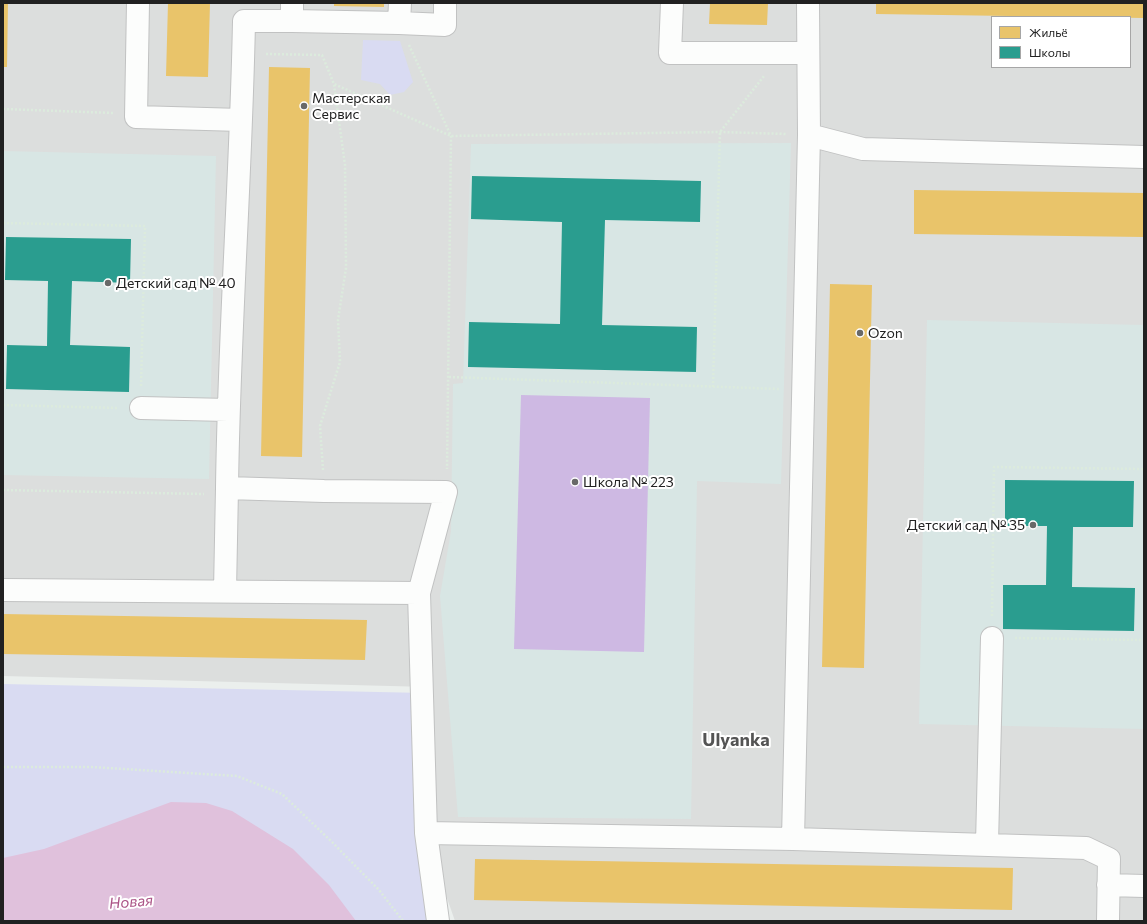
<!DOCTYPE html>
<html>
<head>
<meta charset="utf-8">
<style>
  body { margin:0 }
  #map { position:relative; width:1147px; height:924px; overflow:hidden; background:#ebefed; font-family:Commissioner,sans-serif }
  canvas { display:block }
  .frame { position:absolute; inset:0; border:4px solid #212121; pointer-events:none }
  .legend { position:absolute; left:991px; top:16px; width:140px; height:52px; box-sizing:border-box; background:#fff; border:1px solid #a6a6a6; margin:0; padding:5px 7px; list-style:none; font-size:12px; color:#212121 }
  .legend li { display:flex; align-items:center; gap:8px; height:20px }
  .legend b { width:20px; border:1px solid #a6a6a6 }
</style>
</head>
<body>
<div id="map">
<canvas width="1147" height="924"></canvas>
<div class="frame"></div>
<ul class="legend">
<li><b style="height:11px;background:#e9c46a"></b>Жильё</li>
<li><b style="height:11px;background:#2a9d8f"></b>Школы</li>
</ul>
</div>
<script>
const context = document.querySelector('canvas').getContext('2d');
context.lineJoin = 'round';
function fill(path, color) {
  context.fillStyle = color;
  context.fill(path, 'evenodd');
}
function trace(path, color, width, dash) {
  context.strokeStyle = color;
  context.lineWidth = width;
  context.lineCap = dash ? 'butt' : 'round';
  context.setLineDash(dash || []);
  context.stroke(path);
}
function label(font, color, halo, rows, align = 'center') {
  context.font = font + ' Commissioner,sans-serif';
  context.lineWidth = 4;
  context.setLineDash([]);
  context.textBaseline = 'middle';
  context.strokeStyle = halo;
  context.fillStyle = color;
  for (const [text, x, y, turn = 0] of rows) {
    context.save();
    context.translate(x, y);
    context.rotate((+turn || 0) * Math.PI / 180);
    context.textAlign = isNaN(turn) ? turn : align;
    if (halo) context.strokeText(text, 0, 0);
    context.fillText(text, 0, 0);
    context.restore();
  }
}
fill(new Path2D(`
  M3,3H1144V921H455L440,878L429,687L3,676ZM992,17H1130V67H992Z`), '#dcdedd');
fill(new Path2D(`
  M791,143L781,484L697,481L691,819L458,817L440,596L451,531L453,384L463,383L471,144Z
  M3,151L216,156L209,479L3,475Z
  M927,320L1144,325V729L919,724Z`), '#d8e6e4');
fill(new Path2D(`
  M363,40L400,41L413,82L404,92L390,95L380,84L361,80Z
  M3,684L425,693L432,871L448,921H3Z`), '#d9dbf2');
fill(new Path2D(`
  M521,395L650,398L644,652L514,649Z`), '#ceb9e3');
fill(new Path2D(`
  M171,802L206,803L232,811L293,849L329,885L356,921H3V858L44,849Z`), '#e0c1dc');
fill(new Path2D(`
  M3,3H8L7,67H3Z
  M168,3H210L208,77L166,76Z
  M334,3H384V7L334,6Z
  M710,3H768L767,25L709,24Z
  M876,3H1144V18L876,14Z
  M269,67L310,68L302,457L261,456Z
  M914,190L1144,193V237L914,234Z
  M830,284L872,285L864,668L822,667Z
  M3,614L367,620L365,660L3,654Z
  M475,859L1013,868L1012,910L474,900Z`), '#e9c46a');
fill(new Path2D(`
  M472,176L701,181L700,222L605,220L602,325L697,327L696,372L468,367L469,322L560,324L562,222L471,219Z
  M6,237L131,239L130,283L72,281L70,345L130,347L129,392L6,389L7,345L47,346L48,281L5,280Z
  M1005,480L1134,481L1133,527H1073L1072,587L1135,588L1134,631L1003,629V585H1046L1047,526H1005Z`), '#2a9d8f');
const minor = new Path2D(`
  M138,3L136,117L241,120
  M292,3V21L399,23L400,3
  M672,3L670,53H808
  M808,3L809,135L863,149L1144,157
  M292,21H244C241,177 229,332 227,488L324,491L446,492L419,593L426,833L793,839L1086,848L1109,859L1108,921
  M399,23L445,25V3
  M141,408L228,410
  M3,590L419,593
  M225,591L227,488
  M426,833L438,921
  M793,839L809,135
  M987,844L992,638
  M1108,885L1144,886`);
trace(minor, '#c1c2c2', 24);
trace(new Path2D(`
  M409,45L451,136L447,469
  M266,54L322,55L334,84L451,136L720,132L786,134
  M3,109L114,113
  M3,223L145,226L141,386
  M449,377L780,389
  M713,387L720,132L764,76
  M3,405L118,408
  M323,470L320,426L340,362L338,320L346,268L345,165L334,85
  M3,490L204,494
  M992,616L994,467L1144,469
  M1015,638L1144,640
  M3,767H91L237,776L282,794L332,842L379,890L403,921`), '#dcebdd', 2.5, [2, 2]);
trace(minor, '#fcfdfc', 22);
for (const [x, y, r, color] of [
  [304,106,4,"#686968"],
  [108,283,4,"#686968"],
  [860,333,4,"#686968"],
  [575,482,4,"#686968"],
  [1033,525,4,"#686968"]
]) {
  const dot = new Path2D();
  dot.arc(x, y, r, 0, 2 * Math.PI);
  context.fillStyle = color;
  context.fill(dot);
  trace(dot, '#fff', 1.5);
}
label('14px', '#212121', '#fff', [
  ["Мастерская",312,98],
  ["Сервис",312,114],
  ["Детский сад № 40",116,283],
  ["Ozon",868,333],
  ["Школа № 223",583,482],
  ["Детский сад № 35",1025,525,"right"]
], 'left');
label('italic 15px', '#ab5386', '#fff', [
  ["Новая",131,902,-5]
]);
label('bold 18px', '#545454', '#fff', [
  ["Ulyanka",736,740]
]);
</script>
</body>
</html>
